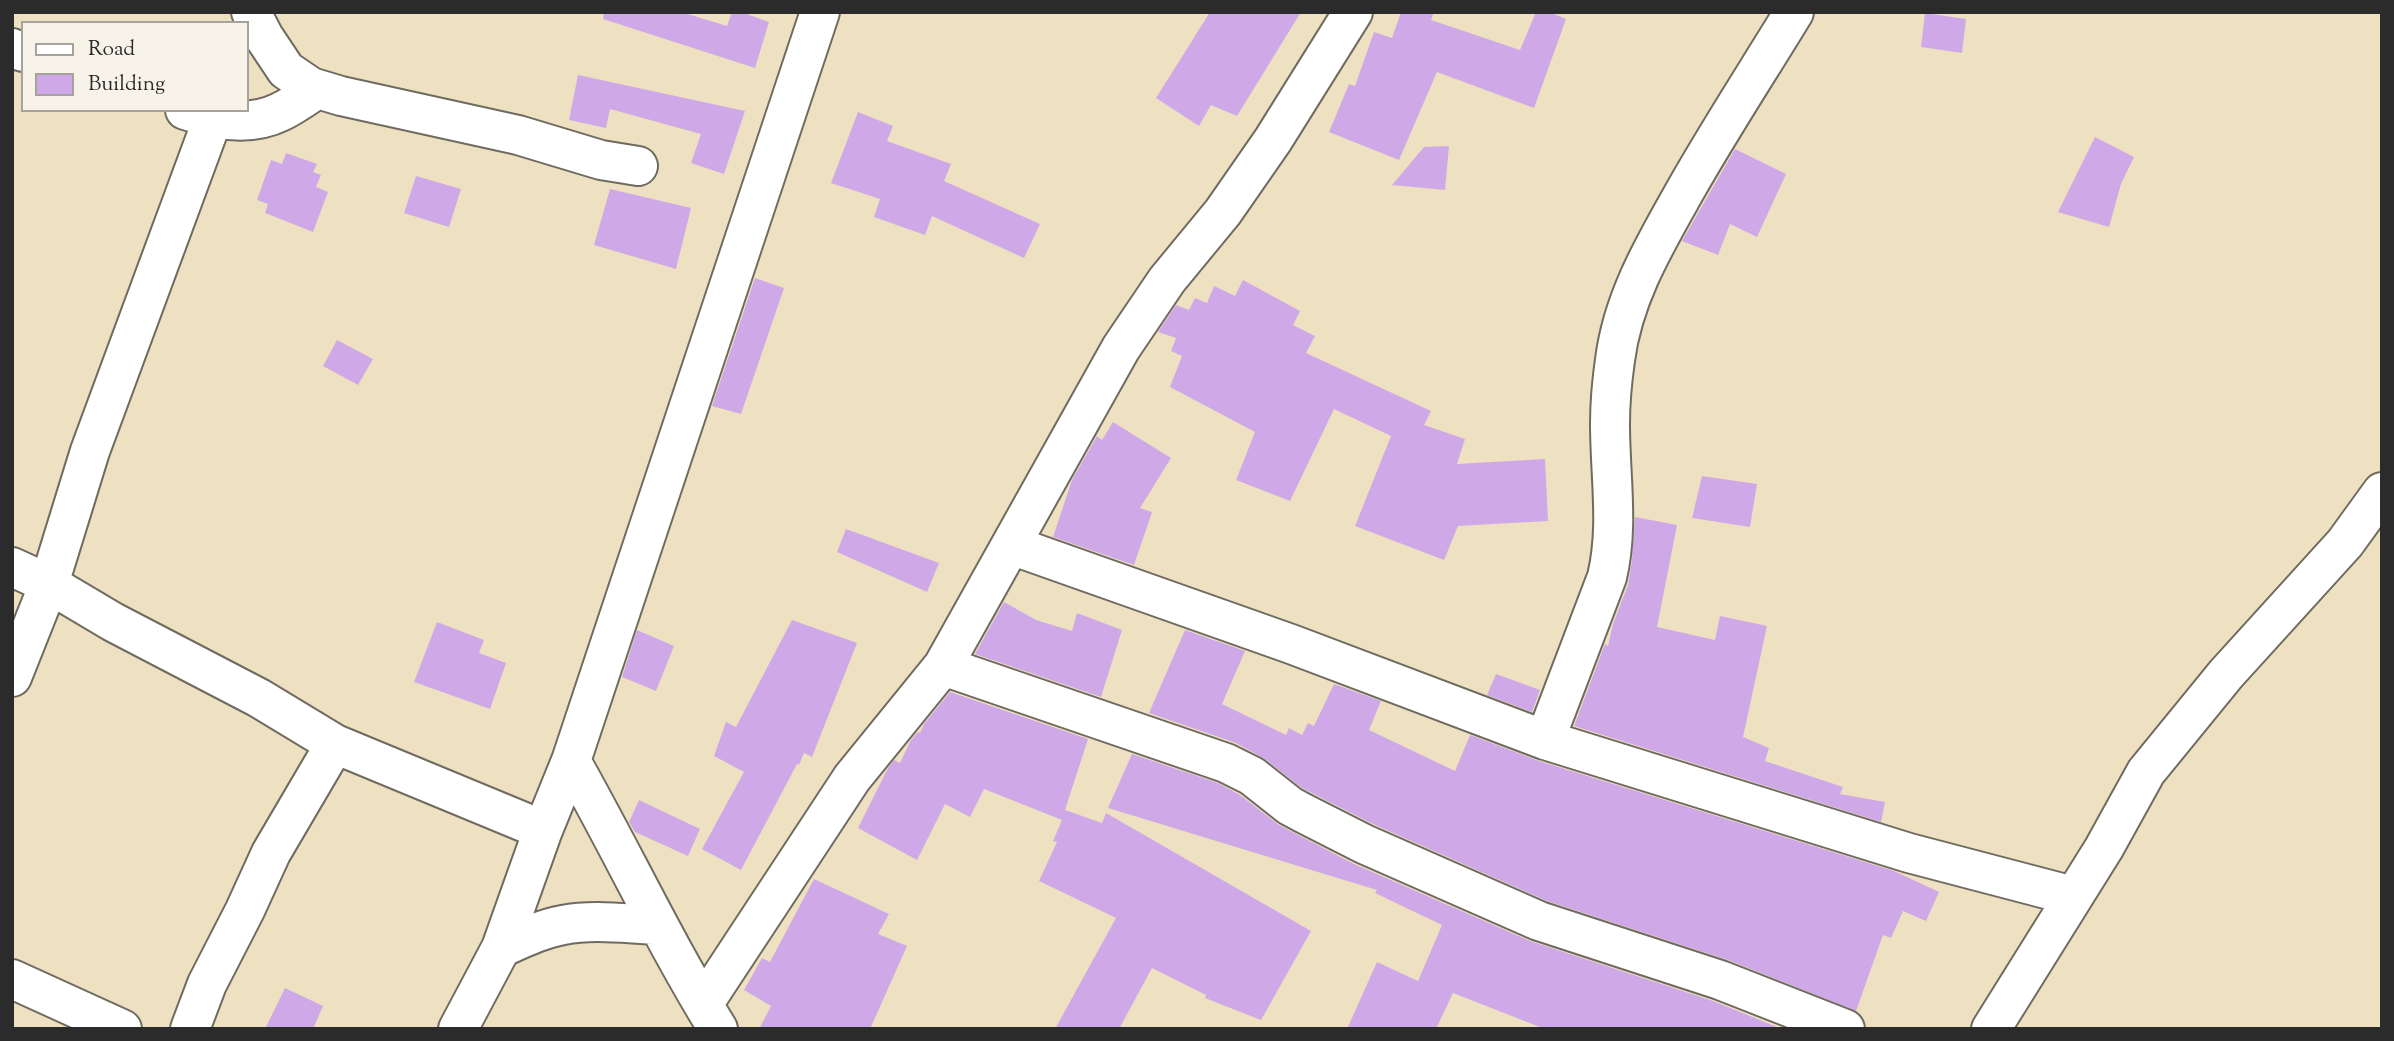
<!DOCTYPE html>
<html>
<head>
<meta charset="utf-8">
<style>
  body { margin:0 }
  #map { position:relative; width:2394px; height:1041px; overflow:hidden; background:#eee1c1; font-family:"Sorts Mill Goudy",serif }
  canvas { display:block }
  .frame { position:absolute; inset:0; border:14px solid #2b2b2b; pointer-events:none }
  .legend { position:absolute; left:21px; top:21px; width:228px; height:91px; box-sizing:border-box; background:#f7f3e8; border:2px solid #a5a39c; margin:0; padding:9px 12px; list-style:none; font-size:21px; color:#2b2b2b }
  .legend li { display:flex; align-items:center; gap:14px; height:35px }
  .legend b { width:35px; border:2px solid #a5a39c }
</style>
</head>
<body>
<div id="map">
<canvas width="2394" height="1041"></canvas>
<div class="frame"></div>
<ul class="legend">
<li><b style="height:9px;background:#fff"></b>Road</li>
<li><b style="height:19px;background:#cfa9e7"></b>Building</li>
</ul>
</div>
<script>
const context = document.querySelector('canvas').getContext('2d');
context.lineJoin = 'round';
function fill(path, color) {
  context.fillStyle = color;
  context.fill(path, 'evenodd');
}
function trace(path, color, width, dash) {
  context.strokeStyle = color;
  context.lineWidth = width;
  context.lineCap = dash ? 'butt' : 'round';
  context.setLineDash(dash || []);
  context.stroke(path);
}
fill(new Path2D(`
  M604,12H681L727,26L732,12H741L769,22L755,68L603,19Z
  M1210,12H1301L1237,116L1211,105L1199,126L1156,98Z
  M1401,12H1434L1431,20L1520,50L1536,12H1549L1566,19L1534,108L1437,72L1399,160L1329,132L1349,84L1355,86L1374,32L1392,38Z
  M1925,13L1966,19L1962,53L1921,47Z
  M578,75L745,111L724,174L691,163L701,134L610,109L606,128L569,120Z
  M858,112L893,126L887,141L951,164L944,181L1040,224L1024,258L932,216L925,235L874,217L880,199L831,183Z
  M2095,137L2134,157L2121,184L2109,227L2058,212Z
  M1449,146L1445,190L1392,185L1424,147Z
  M1735,149L1786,174L1757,237L1730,224L1718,255L1682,241Z
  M286,153L317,164L313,172L321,175L316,187L328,192L313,232L265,213L268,204L257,200L271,160L282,164Z
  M416,176L461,189L449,227L404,213Z
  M610,189L691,208L676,269L594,245Z
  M755,278L784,288L741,414L712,406Z
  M1243,280L1300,311L1293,325L1315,336L1306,353L1431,411L1424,425L1465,439L1457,464L1545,459L1548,521L1458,526L1444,560L1355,526L1391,436L1334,409L1290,501L1236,480L1255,432L1170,387L1182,356L1171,351L1176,338L1158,332L1176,305L1189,310L1195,298L1207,303L1214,286L1235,296Z
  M337,340L373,359L358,385L323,366Z
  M1113,422L1171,458L1140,508L1152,512L1134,565L1053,537L1072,480L1097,436L1102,440Z
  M1702,476L1757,484L1750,527L1692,518Z
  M1635,517L1677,525L1657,627L1715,640L1720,616L1767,626L1743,737L1769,748L1765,761L1843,787L1840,794L1885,802L1881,822L1574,726L1605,644L1608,646L1613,624L1628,585L1632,560Z
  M846,529L939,563L927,592L837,552Z
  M1004,602L1036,620L1072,631L1077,613L1122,630L1101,697L975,654Z
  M792,620L857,643L812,757L804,753L799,765L797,764L741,870L702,849L744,772L714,756L726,722L736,727Z
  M437,622L484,640L479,653L506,663L490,709L414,682Z
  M637,630L674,646L656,691L622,677Z
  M1185,630L1245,651L1222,704L1286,735L1289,728L1302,735L1308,723L1314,726L1334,684L1381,701L1369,730L1455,771L1470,735L1539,761L1894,871L1939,892L1926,921L1903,911L1891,938L1883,935L1856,1011L1728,960L1547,901L1373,824L1302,788L1265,759L1236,743L1149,713Z
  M1496,674L1540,690L1532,712L1487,695Z
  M950,692L1088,739L1065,810L1102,823L1106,813L1311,931L1261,1020L1205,998L1206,995L1152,968L1119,1029H1055L1116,918L1039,881L1057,842L1053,841L1062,820L984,789L970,817L945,804L917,860L858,828L888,768L894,760L900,763L911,740L918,732L920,733L924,724Z
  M1132,754L1218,783L1240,795L1279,825L1354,864L1530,941L1713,1001L1782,1029H1545L1453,993L1436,1029H1347L1377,962L1418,981L1442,925L1375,893L1377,890L1108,808Z
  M639,800L700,829L688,856L635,832L629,822Z
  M814,879L889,914L878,934L907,946L870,1029H759L771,1006L744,990L762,958L770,962Z
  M285,988L323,1006L313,1029H265Z`), '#cfa9e7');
const minor = new Path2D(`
  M251,12L264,37L286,70L311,87L341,96L518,135L601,160L638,166
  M12,48L23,52
  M185,110C214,120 250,127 280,112C293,106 305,97 317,89
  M1011,545L1291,644L1545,740L1909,853L2073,896
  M12,567L49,584L113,622L259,698L335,744L543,830
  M943,666L1226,763L1252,776L1290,806L1303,813L1364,844L1539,921L1720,980L1845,1029
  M12,677L49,584L90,451L216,110
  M1545,740L1607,577C1619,527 1610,476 1610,424C1610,403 1612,381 1615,360C1623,297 1655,244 1686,189C1720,129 1758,71 1794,12
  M571,761C621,849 664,942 718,1029
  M501,948C521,939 541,929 563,925C594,919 627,924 658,925
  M12,979L122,1029
  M704,1003L852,778L943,666L1121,348L1167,280L1223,212L1273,140L1353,12
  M190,1029L207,984L245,910L271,853L335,744
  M458,1029L501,948L543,830L571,761L820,12
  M1991,1029L2104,848L2146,772L2226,674L2345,543L2382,492`);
trace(minor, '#6f6b60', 42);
trace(minor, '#fff', 38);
</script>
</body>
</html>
